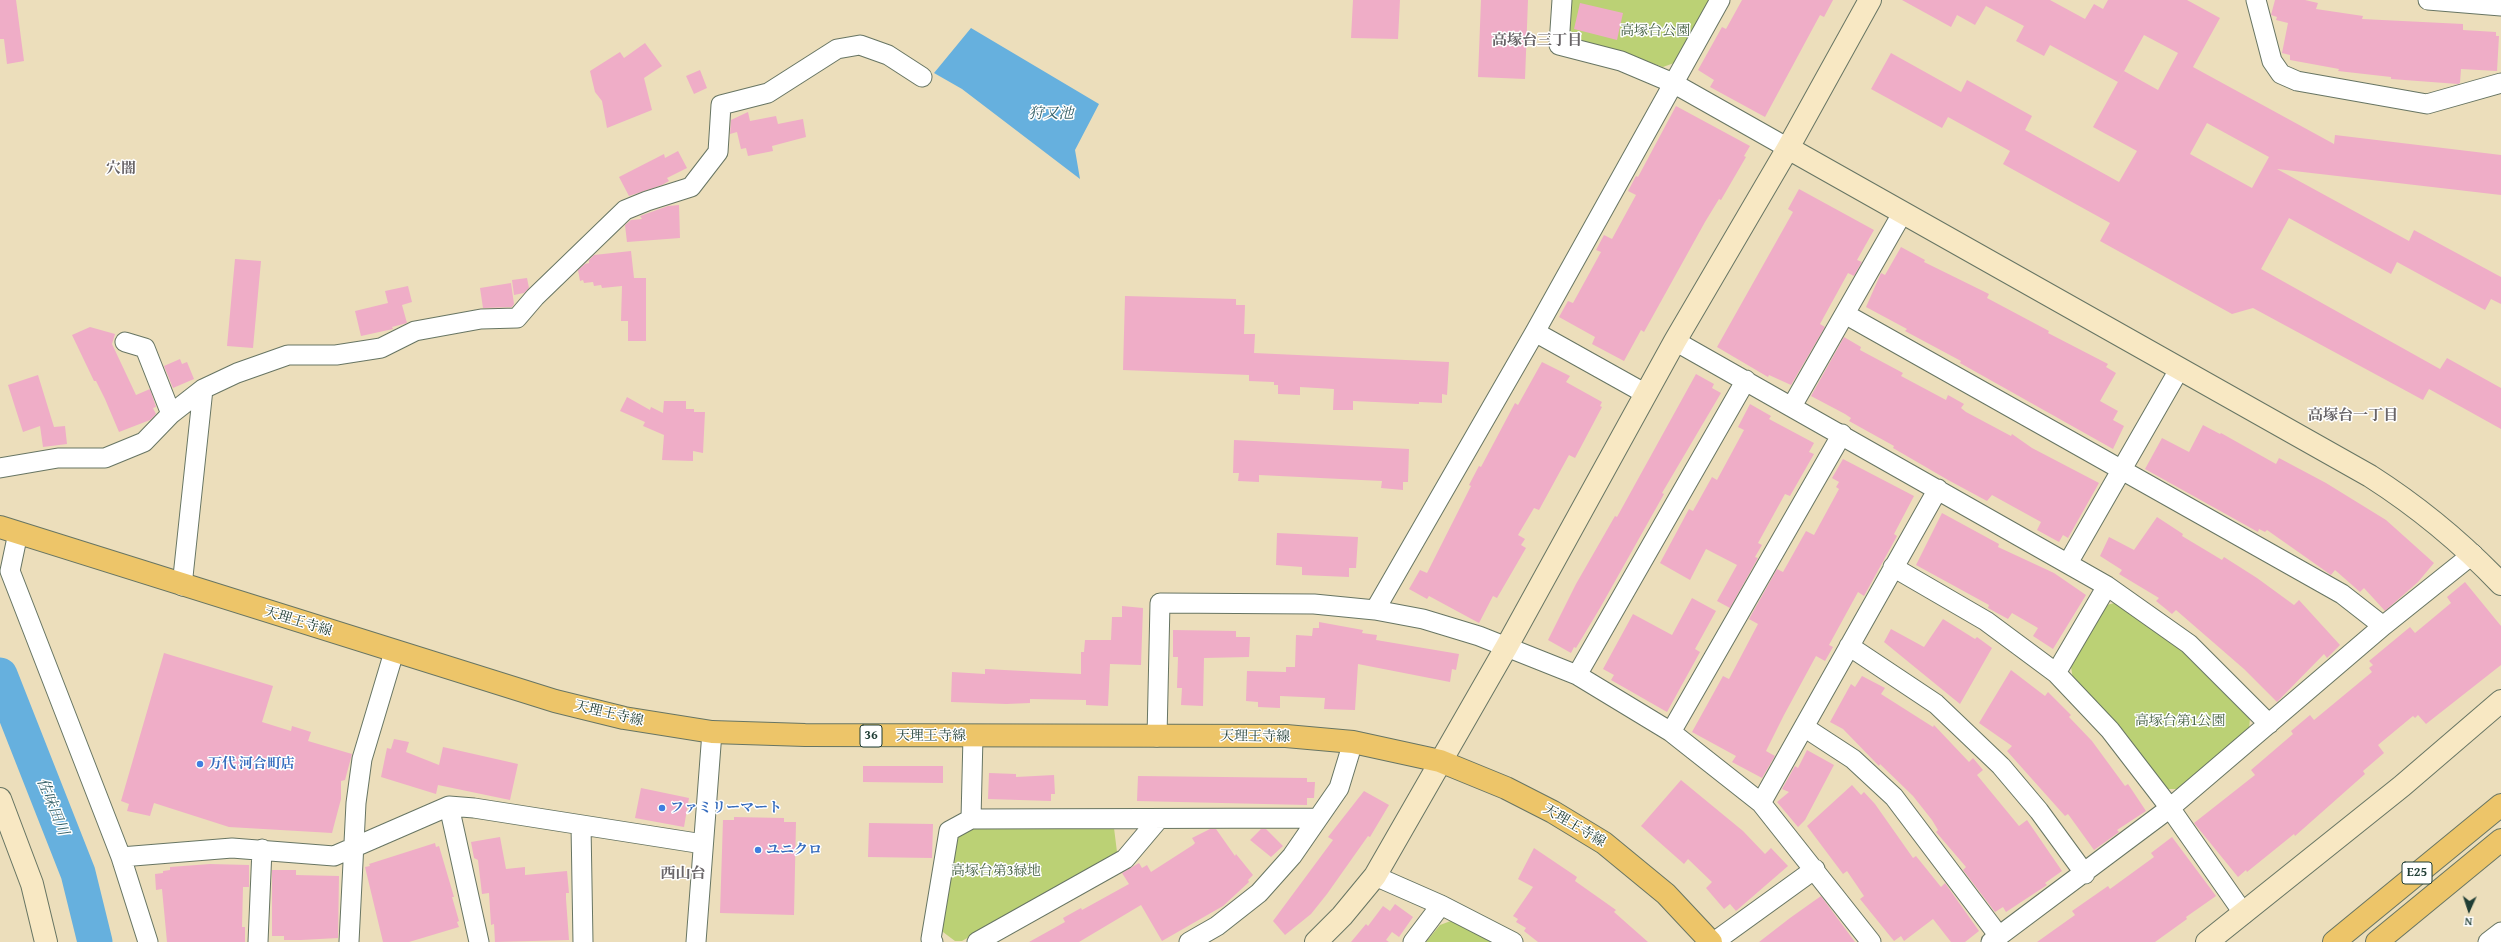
<!DOCTYPE html>
<html>
<head>
<meta charset="utf-8">
<style>
  body { margin:0 }
  #map { position:relative; width:2501px; height:942px; overflow:hidden; background:#ecdebb; font-family:"Gentium Book Plus",serif }
  canvas { display:block }
  .north { position:absolute; left:2449px; top:890px; width:40px; height:40px; -webkit-text-stroke:3px #fff; paint-order:stroke; rotate:183deg; font-size:11px; font-weight:700; line-height:16px; text-align:center; color:#1f3d34 }
  .north::after { content:''; display:block; margin:auto; width:14px; height:18px; background:#1f3d34; clip-path:polygon(50% 0,100% 100%,50% 72%,0 100%) }
</style>
</head>
<body>
<div id="map">
<canvas width="2501" height="942"></canvas>
<div class="north">N</div>
</div>
<script>
const context = document.querySelector('canvas').getContext('2d');
context.lineJoin = 'round';
function fill(path, color) {
  context.fillStyle = color;
  context.fill(path, 'evenodd');
}
function trace(path, color, width, dash) {
  context.strokeStyle = color;
  context.lineWidth = width;
  context.lineCap = dash ? 'butt' : 'round';
  context.setLineDash(dash || []);
  context.stroke(path);
}
function label(font, color, halo, rows, align = 'center') {
  context.font = font + ' "Gentium Book Plus","Noto Serif JP",serif';
  context.lineWidth = 3;
  context.setLineDash([]);
  context.textBaseline = 'middle';
  context.strokeStyle = halo;
  context.fillStyle = color;
  for (const [text, x, y, turn = 0] of rows) {
    context.save();
    context.translate(x, y);
    context.rotate((+turn || 0) * Math.PI / 180);
    context.textAlign = isNaN(turn) ? turn : align;
    if (halo) context.strokeText(text, 0, 0);
    context.fillText(text, 0, 0);
    context.restore();
  }
}
fill(new Path2D(`
  M1572,0H1710L1674,63L1663,67L1612,49L1578,40L1569,31Z
  M2118,602L2186,653L2250,718L2249,730L2180,789H2167L2123,730L2073,679L2071,667L2107,605Z
  M969,827L1114,828L1117,852L962,941H955L943,932L942,924L957,839L959,833Z
  M1456,919L1496,942H1426L1440,925Z`), '#bbd175');
fill(new Path2D(`
  M971,28L1099,104L1075,150L1080,179L962,89L934,73Z`), '#66b0de');
trace(new Path2D(`
  M0,675L78,873L95,942`), '#66b0de', 35);
fill(new Path2D(`
  M0,0H16L24,61L7,64L4,39H0Z
  M1353,0H1400L1398,39L1351,38Z
  M1481,0H1528L1525,79L1478,77Z
  M1742,0H1833L1824,17L1820,15L1765,117L1710,87L1714,80L1698,70L1722,27L1726,29Z
  M1902,0H2050L2085,19L2094,4L2103,9L2108,0H2187L2220,18L2193,67L2334,144L2335,135L2501,155V195L2277,169L2409,241L2414,230L2501,277V304L2491,299L2485,310L2397,262L2391,274L2289,218L2261,269L2440,369L2447,358L2501,388V429L2429,389L2423,400L2253,308L2232,314L2100,241L2110,223L2003,164L2010,151L1948,117L1942,128L1871,89L1891,53L1961,92L1967,80L2032,116L2025,130L2119,182L2137,151L2093,127L2124,71L2158,90L2178,53L2144,35L2118,82L2050,45L2044,56L2016,41L2024,26L1986,6L1975,25L1957,15L1951,27ZM2207,123L2269,157L2252,188L2190,154Z
  M2275,0H2305L2318,3L2316,9L2363,16L2362,19L2463,24V30L2496,32V36H2499L2497,71L2461,69L2460,83L2458,84L2391,79V77L2338,71L2339,69L2290,60V55L2282,53L2288,23L2276,20L2277,17L2271,15Z
  M1580,3L1623,13L1617,40L1574,29Z
  M645,43L662,66L644,78L652,110L607,128L602,101L595,92L590,71L620,52L624,58Z
  M700,70L707,88L694,94L686,76Z
  M1676,106L1750,146L1744,156L1746,157L1721,200L1719,199L1705,222L1644,332L1641,330L1624,361L1592,344L1595,337L1559,317L1568,301L1573,303L1601,252L1596,250L1604,235L1612,239L1636,195L1628,191L1636,176L1638,177Z
  M748,112L750,121L776,116L778,124L803,119L806,137L772,146L773,151L748,156L746,148L741,149L737,132L730,134L731,120Z
  M678,151L687,168L667,178L669,181L662,185L629,196L619,177L664,154L665,158Z
  M1799,189L1874,230L1857,260L1862,262L1854,276L1848,273L1820,324L1825,327L1791,385L1769,375L1768,377L1717,347L1793,212L1788,209Z
  M679,205L680,238L627,242L625,225L631,220L642,219L640,216L668,206Z
  M1901,247L1925,260L1924,262L1989,294L1987,298L2049,331L2048,333L2108,364L2106,367L2116,373L2100,401L2118,411L2113,420L2124,426L2113,449L1960,363L1961,361L1905,331L1907,329L1866,307L1881,273L1885,275Z
  M631,251L634,278H646V341H628V321H621L622,286L602,288L601,285L594,286L593,282L584,283L583,280L580,281L578,270L585,264L589,263V260L594,255Z
  M235,259L261,261L253,348L227,346Z
  M527,278L529,288L524,293L514,295L512,280Z
  M511,283L514,304L512,307L483,308L480,288Z
  M408,286L412,302L402,305L407,323L392,327L393,329L361,336L355,311L388,303L385,291Z
  M1125,296L1236,299V305H1245L1244,334H1255L1254,353L1449,362L1447,395L1442,394V403L1419,402V404L1353,401V410H1333L1334,389L1300,387V395L1278,394V385H1274V382L1249,381V375L1123,370Z
  M90,327L115,334L112,344L136,395L150,389L156,407L153,408L156,414L150,420L119,432L105,399L96,381H94L72,335Z
  M1844,337L1861,347L1860,350L1903,373L1901,376L1946,400L1948,395L1964,404L1961,408L1966,412L2011,436L2012,434L2032,448L2099,483L2068,538L2063,535L2059,542L2037,530L2041,522L1992,495L1987,501L1948,480L1893,448L1894,446L1849,421L1851,418L1845,414L1811,396Z
  M180,359L182,364L187,362L194,379L173,388L164,366Z
  M1542,362L1570,376L1566,382L1602,402L1600,406L1602,407L1575,458L1569,455L1539,510L1534,508L1518,535L1525,539L1521,545L1526,548L1497,598L1493,596L1479,623L1429,596L1427,599L1409,589L1420,570L1427,573L1471,486L1469,485L1479,466L1481,467L1515,403L1518,405Z
  M1696,374L1714,384L1712,388L1721,393L1662,493L1664,494L1600,608L1576,648L1574,647L1571,653L1548,640L1576,584L1615,516L1617,517Z
  M38,375L54,427L65,426L67,444L43,447L40,426L23,432L8,385Z
  M627,397L650,410L651,407L663,413L664,401H686V409H694V412H705L703,453L693,451V461L662,460L664,435L643,426L645,422L620,411Z
  M1750,404L1771,416L1769,419L1814,443L1809,452L1814,454L1790,496L1785,494L1758,543L1762,545L1755,557L1758,558L1730,608L1717,601L1737,565L1706,549L1690,580L1660,563L1689,509L1693,511L1712,477L1717,480L1744,430L1738,427Z
  M2203,425L2220,434L2221,433L2276,464L2279,458L2326,483L2386,520L2434,563L2418,582L2385,611L2364,588L2360,592L2335,570L2331,575L2267,530L2265,532L2259,529L2258,532L2145,469L2162,438L2189,452Z
  M1234,440L1409,449L1408,482H1403V490L1381,488L1382,481L1259,475V482L1238,481L1239,473H1233Z
  M1843,459L1914,496L1894,534L1897,536L1864,596L1858,592L1829,645L1833,647L1825,661L1816,656L1784,715L1766,751L1775,756L1762,778L1732,762L1736,756L1692,732L1723,676L1729,679L1758,624L1749,619L1777,569L1783,572L1806,531L1814,535L1839,489L1836,487L1839,482L1832,478Z
  M1942,513L1999,544L1998,547L2054,573L2086,595L2053,649L2033,636L2038,628L2012,613L2008,619L1988,608L1989,605L1916,565Z
  M2157,517L2183,534L2182,536L2222,560L2224,557L2257,578L2294,605L2299,600L2340,645L2327,658L2324,654L2277,702L2244,669L2176,610L2172,614L2156,601L2159,598L2119,574L2122,570L2100,556L2109,537L2134,550Z
  M1277,533L1358,537L1356,568H1349V577L1302,575V567L1276,565Z
  M2465,582L2501,626V665L2426,724L2418,715L2415,718L2413,716L2378,745L2384,753L2363,771L2365,774L2295,836L2294,834L2247,872L2246,870L2238,877L2194,823L2255,775L2251,770L2293,734L2291,731L2310,715L2314,720L2372,672L2369,668L2373,665L2369,661L2410,627L2415,633L2451,603L2447,597Z
  M1692,598L1716,611L1695,649L1700,652L1667,712L1611,680L1614,675L1603,669L1633,614L1672,635Z
  M1122,606L1143,608L1141,665L1110,664L1108,706L1086,705V700L1030,699V703L1006,704L951,702L952,672L985,674V669L1081,674V652H1084L1085,640H1111L1112,617H1122Z
  M1943,619L1975,639L1977,637L1992,648L1960,704L1884,642L1891,629L1924,647Z
  M1319,622L1363,630L1362,633L1377,635L1376,640L1459,654L1456,670L1452,669L1450,682L1358,664L1355,710L1324,709L1325,698L1280,696V708L1258,707V702L1246,701L1247,671L1286,672V667H1295L1296,635L1312,636L1313,628H1319Z
  M1173,630L1236,631V637H1250L1249,657L1204,658L1203,706L1181,705L1182,688H1177L1178,657H1173Z
  M164,653L273,686L262,722L291,731L292,726L311,732L308,741L352,754L345,780L341,781V799L332,833L229,827L154,803L150,816L127,811L129,804L121,801Z
  M2011,670L2045,696L2048,692L2071,715L2069,717L2092,741L2125,786L2128,784L2146,811L2117,830L2119,832L2094,850L2068,814L2065,816L2007,751L2012,746L1979,723Z
  M1862,676L1885,688L1881,694L1933,727L1934,725L1969,762L1973,758L1983,770L1977,775L2019,826L2027,820L2062,871L2045,883L2047,885L2006,912L2003,907L1995,912L1963,870L1966,867L1936,832L1938,830L1932,820L1913,796L1880,764L1879,766L1843,729L1830,722L1851,684L1855,687Z
  M394,739L409,742L406,752L439,765L443,747L518,764L510,800L438,785L436,794L381,777L387,748L391,749Z
  M1807,750L1834,765L1805,820L1798,827L1777,802L1789,792L1782,789L1795,766L1798,768Z
  M863,766H943V783L863,782Z
  M989,773L1016,774V777L1054,775L1055,794H1051V801L988,799Z
  M1138,776L1307,778V782H1315L1314,798H1307V805L1137,801Z
  M1681,780L1743,831L1765,854L1771,848L1788,866L1736,911L1730,904L1724,909L1706,888L1712,882L1688,859L1684,864L1641,826Z
  M1852,785L1861,795L1864,792L1875,804L1913,858L1916,856L1941,887L1945,883L1979,931L1965,942H1951L1933,919L1904,941L1901,936L1894,941L1860,899L1864,896L1847,871L1843,874L1807,826Z
  M641,788L689,798L684,827L635,818Z
  M1364,791L1389,805L1370,837L1368,836L1327,894L1311,914L1285,935L1273,921L1333,840L1328,837Z
  M734,817L784,818V822H796L794,915L720,913L723,820H734Z
  M869,823L933,824L932,858L868,857Z
  M1210,829H1216L1235,856L1236,854L1253,875L1248,880L1249,882L1223,906L1162,941L1141,905L1079,942H1029L1065,922L1063,918L1081,908L1082,910L1129,884L1122,873L1139,863L1142,868L1147,865L1151,872L1193,845L1195,843L1192,838Z
  M1261,829H1266L1283,846L1271,857L1250,840Z
  M500,837L506,869L525,867V875L567,871L569,893H566V899L569,940L495,942L494,924L491,925L489,893L482,894L478,860L474,858L471,842Z
  M2172,837L2216,896L2186,917L2187,919L2155,942H2037L2075,915L2072,911L2108,886L2110,889L2154,857L2151,853Z
  M435,843L436,847L439,846L454,897H452L459,921L457,922L459,927L409,942H383L365,867L370,866L369,864Z
  M1534,848L1577,877L1575,881L1616,910L1614,912L1648,942H1538L1524,931L1526,928L1516,922L1518,919L1513,916L1533,887L1518,879Z
  M210,864L249,865V887H243L242,927H245V942H167L162,889L156,890L155,874L163,873V871L170,870V867Z
  M272,870H296V875L339,876L338,938L301,940H284V936H272Z
  M1821,896L1855,942H1759L1790,918Z
  M1395,904L1413,917L1399,937L1392,932L1386,940L1389,942H1351L1366,924L1368,926L1383,906L1390,911Z`), '#efadc7');
const street = new Path2D(`
  M1562,0L1559,45L1621,61L1673,83L1788,148
  M2256,0L2272,61L2281,74L2297,81L2427,104L2501,83
  M2428,0L2501,6
  M1845,314L2342,594L2383,626
  M1535,332L1646,394
  M1675,341L2107,586L2189,644L2269,724
  M125,342L145,348L171,414
  M1792,406L1903,212
  M0,468L58,458H105L144,442L171,414L203,389L237,373L288,355H336L381,348L415,331L481,319L517,318L535,297L625,210L647,201L691,187L718,152L721,105L768,93L837,49L860,45L888,55L922,77
  M18,533L10,571L121,857L148,942
  M2068,563L2180,368
  M1893,567L1986,621L2056,673L2110,730L2170,808L2244,914
  M182,586L203,389
  M1375,610L1535,332L1720,0
  M1849,646L1936,704L2001,766L2039,811L2085,874
  M2056,673L2107,586
  M1577,675L1746,380
  M1804,727L1853,759L1894,797L1999,936
  M1671,732L1842,434
  M1157,737L1160,603L1314,604L1375,610L1423,619L1479,636L1577,675L1671,732L1761,803L1871,942
  M1761,803L1938,489
  M449,806L479,942
  M971,819L1318,818
  M581,825L583,942
  M121,857L232,848L334,856L449,806L474,808L703,844
  M1375,876L1441,905L1513,942
  M258,942L262,849
  M349,942L356,803L362,759L394,652
  M696,942L712,732
  M933,942L931,939L949,831L971,819L973,736
  M977,942L1125,859L1158,820
  M1189,942L1217,926L1259,893L1292,856L1339,788L1353,742
  M1413,942L1441,905
  M1714,942L1815,869
  M1991,942L2170,808L2383,626L2473,554
  M2488,942L2501,932`);
const secondary = new Path2D(`
  M1788,148L2370,476C2420,508 2460,541 2501,584
  M0,799L32,884L46,942
  M1316,942L1342,916L1375,876L1507,646L1675,341L1788,148L1870,0
  M2207,942L2402,786L2501,701`);
const primary = new Path2D(`
  M0,527L555,701L624,718L712,732L805,735L1286,736L1353,742L1440,761L1506,788L1553,812L1604,843L1666,894L1711,942`);
const highway = new Path2D(`
  M2334,942L2501,805
  M2377,942L2501,840`);
trace(street, '#677563', 21);
trace(secondary, '#677563', 24);
trace(primary, '#677563', 24);
trace(highway, '#677563', 24);
trace(street, '#fff', 19);
trace(secondary, '#f8e8c3', 22);
trace(primary, '#edc569', 22);
trace(highway, '#edc569', 22);
for (const [x, y, r, color] of [
  [200,764,4,"#3f7fe0"],
  [662,808,4,"#3f7fe0"],
  [758,850,4,"#3f7fe0"]
]) {
  const dot = new Path2D();
  dot.arc(x, y, r, 0, 2 * Math.PI);
  context.fillStyle = color;
  context.fill(dot);
  trace(dot, '#fff', 1.5);
}
for (const [x, y, w] of [
  [871,736,22],
  [2417,873,30]
]) {
  const box = new Path2D();
  box.roundRect(x - w / 2, y - 11, w, 22, 3);
  context.fillStyle = '#fff';
  context.fill(box);
  trace(box, '#1f3d34', 1);
}
label('bold 13px', '#1f3d34', null, [
  ["36",871,736],
  ["E25",2417,873]
]);
label('14px', '#466244', '#fff', [
  ["高塚台公園",1655,31],
  ["高塚台第1公園",2180,721],
  ["高塚台第3緑地",996,871]
]);
label('14px', '#1f3d34', '#fff', [
  ["天理王寺線",298,622,17],
  ["天理王寺線",609,714,13],
  ["天理王寺線",931,736],
  ["天理王寺線",1255,737,1],
  ["天理王寺線",1574,826,31]
]);
label('bold 14px', '#366cbe', '#fff', [
  ["万代 河合町店",208,764],
  ["ファミリーマート",670,808],
  ["ユニクロ",766,850]
], 'left');
label('bold 15px', '#686467', '#fff', [
  ["高塚台三丁目",1537,41],
  ["穴闇",121,169],
  ["高塚台一丁目",2353,416],
  ["西山台",683,874]
]);
label('italic 15px', '#346067', '#fff', [
  ["狩又池",1051,114],
  ["佐味田川",52,807,68]
]);
</script>
</body>
</html>
